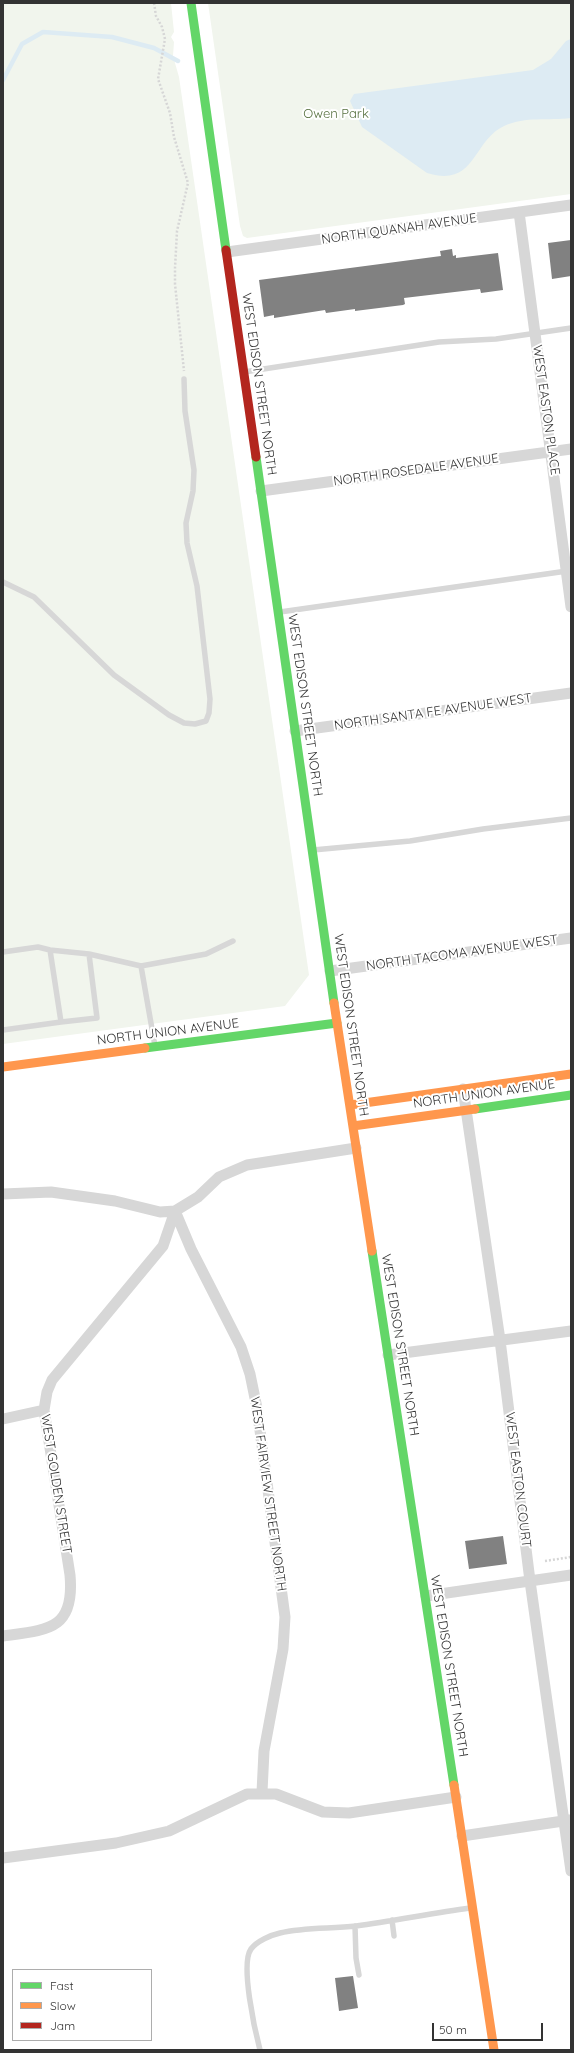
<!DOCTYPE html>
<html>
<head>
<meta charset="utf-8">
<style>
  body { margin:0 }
  #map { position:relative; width:574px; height:2053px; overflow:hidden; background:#fff; font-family:Quicksand,sans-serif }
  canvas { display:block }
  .frame { position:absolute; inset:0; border:4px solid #333; pointer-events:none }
  .legend { position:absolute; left:12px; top:1969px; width:140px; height:72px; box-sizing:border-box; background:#fff; border:1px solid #adadad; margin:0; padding:5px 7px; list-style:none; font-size:12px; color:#333 }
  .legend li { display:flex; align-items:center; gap:8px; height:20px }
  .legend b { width:20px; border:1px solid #adadad }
  .scale { position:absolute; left:432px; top:2023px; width:111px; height:18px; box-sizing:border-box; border:2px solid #333; border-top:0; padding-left:5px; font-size:12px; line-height:14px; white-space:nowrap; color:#333; -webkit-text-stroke:3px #fff; paint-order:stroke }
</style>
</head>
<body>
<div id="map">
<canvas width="574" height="2053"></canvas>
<div class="frame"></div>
<ul class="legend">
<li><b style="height:5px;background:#63d668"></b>Fast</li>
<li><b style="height:5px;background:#ff974d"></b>Slow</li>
<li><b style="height:5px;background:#b3261e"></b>Jam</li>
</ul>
<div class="scale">50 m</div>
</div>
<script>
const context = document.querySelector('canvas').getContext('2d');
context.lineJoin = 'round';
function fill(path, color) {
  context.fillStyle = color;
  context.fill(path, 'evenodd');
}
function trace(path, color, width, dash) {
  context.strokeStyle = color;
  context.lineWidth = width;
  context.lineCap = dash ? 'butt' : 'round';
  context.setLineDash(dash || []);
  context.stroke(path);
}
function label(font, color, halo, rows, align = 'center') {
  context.font = font + ' Quicksand,sans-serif';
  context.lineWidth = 4;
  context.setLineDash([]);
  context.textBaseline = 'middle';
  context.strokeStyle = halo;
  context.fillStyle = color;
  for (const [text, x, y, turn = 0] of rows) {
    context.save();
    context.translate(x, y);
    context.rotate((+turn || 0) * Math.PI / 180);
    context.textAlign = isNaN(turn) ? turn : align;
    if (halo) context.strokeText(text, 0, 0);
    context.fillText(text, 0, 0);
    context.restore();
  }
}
fill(new Path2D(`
  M3,3H171L174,32L171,37L174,42L173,56L179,77L309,975L285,1006L3,1044Z
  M208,3H571V194L247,238L243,236L240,226Z`), '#f1f5ed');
fill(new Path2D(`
  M571,39V118C548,121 526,116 504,126C472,141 476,188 427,173L362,127L350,101L354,94L533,70L551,59L566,41Z`), '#ddebf3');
trace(new Path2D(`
  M3,80L22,44L43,32L112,37L154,48L178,61`), '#ddebf3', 4.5);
fill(new Path2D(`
  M571,240V276L552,279L548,243Z
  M452,249L453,256L456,255V258L498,253L503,290L481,293L480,289L404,298L405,304L403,305L355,311V309L326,313L325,310L274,318V315L264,317L259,280L441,256L440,251Z
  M503,1536L507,1564L469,1569L465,1541Z
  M353,1976L358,2008L339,2011L335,1978Z`), '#818181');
trace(new Path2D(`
  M154,3L156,16L162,27L165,39L158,79L170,113L174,137L188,183L177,231L175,268V284L184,371
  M545,1561L571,1557`), '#d6d6d6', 2.5, [2, 2]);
trace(new Path2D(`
  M244,372L439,342L496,339L571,328
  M3,582L34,597L114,675L169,715L184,723L195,724L206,721L209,713L210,699L197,586L187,543L186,523L193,491L194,470L185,411L184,379
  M280,612L567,571
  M313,850L410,841L483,829L571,818
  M50,950L61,1022L97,1018L89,954
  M3,952L38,947L50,950L89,954L141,966L155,1046
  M141,966L206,954L233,941
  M3,1030L61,1022
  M392,1920L394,1936
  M355,1926L356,1958L359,1975
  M260,2050C255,2031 240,1964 251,1949C257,1941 271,1935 280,1933C305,1927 331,1929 356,1926C394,1921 432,1913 470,1908`), '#d7d7d7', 5.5);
trace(new Path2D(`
  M519,212L571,607
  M227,252L571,205
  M261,491L571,449
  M295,731L571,693
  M330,971L571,938
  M463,1089L500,1340L530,1581L571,1871
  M3,1194L51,1192L115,1201L160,1212L175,1211L198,1197L219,1177L247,1165L356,1148
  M175,1211L191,1249L241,1347L250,1374L257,1408L285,1617L283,1649L264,1751L262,1792
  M388,1355L571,1331
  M3,1419L44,1410
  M426,1596L571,1575
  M3,1636C48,1630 75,1630 70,1575L44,1410L47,1392L52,1380L163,1246L175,1211
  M462,1836L570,1820
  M3,1858L116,1843L169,1831L247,1794H276L323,1812L349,1813L456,1797`), '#d7d7d7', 11);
trace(new Path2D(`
  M191,3L226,250
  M256,457L334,1003
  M145,1048L337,1023
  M475,1109L571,1095
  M372,1251L454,1785`), '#63d668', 9);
trace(new Path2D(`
  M334,1003L372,1251
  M3,1067L145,1048
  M350,1105L571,1074
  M353,1126L475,1109
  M454,1785L494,2050`), '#ff974d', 9);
trace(new Path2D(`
  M226,250L256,457`), '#b3261e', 9);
label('13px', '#56703f', '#fff', [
  ["Owen Park",336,114]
]);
label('13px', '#333', '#fff', [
  ["NORTH QUANAH AVENUE",399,229,-8],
  ["WEST EDISON STREET NORTH",259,384,82],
  ["WEST EASTON PLACE",546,410,82],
  ["NORTH ROSEDALE AVENUE",416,470,-8],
  ["WEST EDISON STREET NORTH",305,705,82],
  ["NORTH SANTA FE AVENUE WEST",433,712,-8],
  ["NORTH TACOMA AVENUE WEST",462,953,-8],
  ["WEST EDISON STREET NORTH",351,1025,82],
  ["NORTH UNION AVENUE",168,1032,-7],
  ["NORTH UNION AVENUE",484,1094,-8],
  ["WEST EDISON STREET NORTH",400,1345,81],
  ["WEST EASTON COURT",518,1480,83],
  ["WEST GOLDEN STREET",56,1484,81],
  ["WEST FAIRVIEW STREET NORTH",268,1494,82],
  ["WEST EDISON STREET NORTH",449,1666,81]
]);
</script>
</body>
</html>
